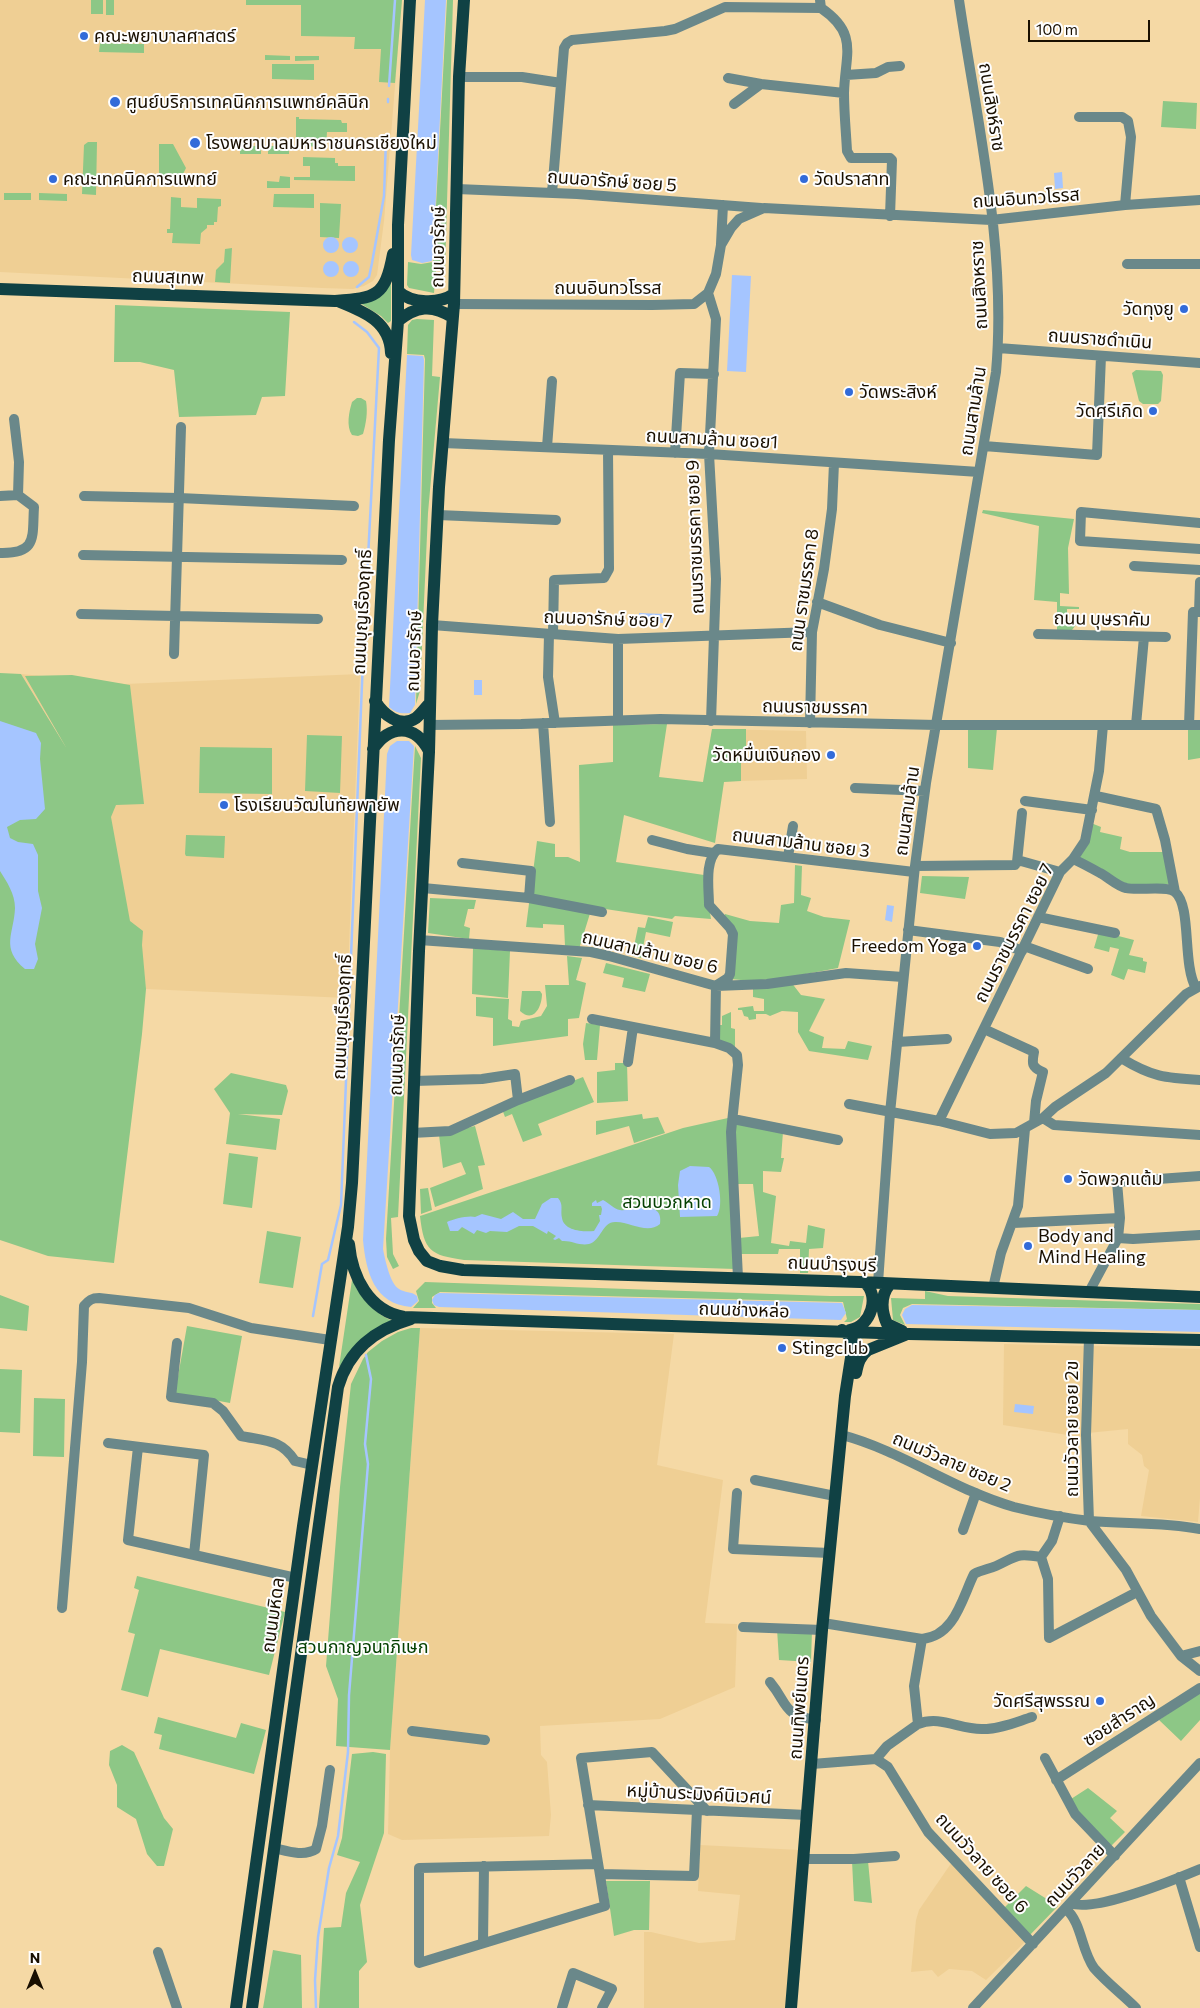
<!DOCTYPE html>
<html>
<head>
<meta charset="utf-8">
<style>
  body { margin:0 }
  #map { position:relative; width:1200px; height:2008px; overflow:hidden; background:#f5d9a5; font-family:Commissioner,sans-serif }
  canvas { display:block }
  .north { position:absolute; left:10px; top:1948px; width:50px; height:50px; -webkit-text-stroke:4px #fefefe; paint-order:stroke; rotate:0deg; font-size:14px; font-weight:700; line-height:20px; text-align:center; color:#190f00 }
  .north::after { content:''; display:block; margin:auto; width:18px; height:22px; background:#190f00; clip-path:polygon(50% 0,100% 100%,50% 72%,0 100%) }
  .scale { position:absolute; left:1028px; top:20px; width:122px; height:22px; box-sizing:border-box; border:2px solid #190f00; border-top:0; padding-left:6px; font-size:15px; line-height:18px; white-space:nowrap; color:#190f00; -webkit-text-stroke:4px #fefefe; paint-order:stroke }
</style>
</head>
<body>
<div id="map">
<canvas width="1200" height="2008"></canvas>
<div class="north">N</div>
<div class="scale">100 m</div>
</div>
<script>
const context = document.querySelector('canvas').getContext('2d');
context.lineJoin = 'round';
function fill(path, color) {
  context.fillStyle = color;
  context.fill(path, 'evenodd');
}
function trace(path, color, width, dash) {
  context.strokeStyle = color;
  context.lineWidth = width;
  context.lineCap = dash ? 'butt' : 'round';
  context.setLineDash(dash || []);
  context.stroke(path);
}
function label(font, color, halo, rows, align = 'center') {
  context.font = font + ' Commissioner,"Noto Sans Thai",sans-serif';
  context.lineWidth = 4;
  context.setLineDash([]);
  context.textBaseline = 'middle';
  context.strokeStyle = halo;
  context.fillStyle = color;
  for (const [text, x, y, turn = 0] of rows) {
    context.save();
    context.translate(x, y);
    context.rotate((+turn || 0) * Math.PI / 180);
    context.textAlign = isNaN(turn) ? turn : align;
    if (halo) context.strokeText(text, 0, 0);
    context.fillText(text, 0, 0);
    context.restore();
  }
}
fill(new Path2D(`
  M0,0H402L384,221L377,275L373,281L364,286L353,289L322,288L0,272Z
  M21,674L125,684L360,674L347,998L146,989L141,943L113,938L73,758Z
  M712,729L806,731L807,779L704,782Z
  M420,1328L674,1334L657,1465L723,1480L705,1623L737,1624L735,1687L660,1719L540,1726L541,1755L547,1762L551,1815L549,1836L402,1840L388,1834L390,1750Z
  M1004,1344L1086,1346L1081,1437L1003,1425Z
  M1091,1346L1200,1349V1498L1198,1522L1141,1516L1149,1470L1144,1466L1142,1455L1128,1444V1429L1088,1433Z
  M700,1845L800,1850L788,2008H644V1932H651L699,1943L735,1940L740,1895L698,1891Z
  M952,1862L1026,1941L986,1980L972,1971L949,1969L938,1977L932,1970L911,1972L916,1920L919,1910Z`), '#efcf94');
fill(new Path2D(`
  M91,0H103V14H91Z
  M106,0H114V15H106Z
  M246,0H402L395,83L379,82L381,49H354L355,37L301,36V5H246Z
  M447,0H453L445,270H436L434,293L409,288L407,285L408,262L421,264L433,262Z
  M100,43L144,44V53L99,52Z
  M265,55L290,56V60H265Z
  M295,56H319V60L295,61Z
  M272,64H314V80L272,79Z
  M296,98H339V103H336V101L306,100L305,102H296Z
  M1163,101L1197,103L1196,129L1161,127Z
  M296,117H299V119L341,120L342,123H347V132H327L326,147L296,146Z
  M88,142H97L96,195L82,194L84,145Z
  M159,144H173L186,168L182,176L159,175Z
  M240,146H261V154H240Z
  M268,146H289V154H268Z
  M303,157L335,158V163H338V166H355V181L294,180V177H310V166H303Z
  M280,176L290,177V188H267V181L279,182Z
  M4,193H31V200H4Z
  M39,193L67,194V201L39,200Z
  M274,194H314V208L273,207Z
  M171,197L181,198V207L197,208V198L221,199V206L218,207L217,222H214V225H207V228L201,233L200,244L172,243L173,233H167V229H170Z
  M320,203L341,204L339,238L320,237Z
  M232,248L230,283L215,282L216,270L224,262L225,249Z
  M391,280V321L388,323L381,316L360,303Z
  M115,305L290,312L285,396L262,397L256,415L179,417L174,370L140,362H114Z
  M417,319L434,320L432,376L440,377L428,513L420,691L416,704L425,359L424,355L407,354L408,325L412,320Z
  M1136,370L1161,371L1163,375L1161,401L1158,404H1143L1139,401L1132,373Z
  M357,398H361L366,401C368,412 366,424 363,434L358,436L352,435C346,426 349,412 352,402Z
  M983,510L1074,519L1068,548L1069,594L1060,593V606L1079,607V609H1067V625H1076L1072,630H1057V602L1034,600L1039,526L982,513Z
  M0,673L21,674L67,749L25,676L72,675L130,685L144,804L116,805L111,817L130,921L143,931L142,945L146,989L142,1034L114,1263L48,1256L0,1240Z
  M667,724L659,777L703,782L712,729H746V750H741V781L724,782L715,843L624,815L616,862L704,875L711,919L675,916L672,919L592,907L579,949L565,946L564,925L543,924V928L526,927L537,841L555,844V857H568L580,862L579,765L613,762V725Z
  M968,727L997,728L993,770L968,768Z
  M1188,729H1200V758L1188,760Z
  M307,735L342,736L340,793L305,791Z
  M415,746L421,758L398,1217L391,1218L393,1254L399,1266L393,1269L387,1257L386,1239Z
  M200,747L272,748V794L199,793Z
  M1091,823L1101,827L1100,832L1122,837L1120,849L1130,852H1164L1170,884L1126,885L1079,860Z
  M186,835L225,836L224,858L186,856L185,854Z
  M795,865L802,866L801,895L811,898L807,911L824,917L850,920L838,968C803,974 766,984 731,979L735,943L724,919L725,914L750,921L779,923L781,905L794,903Z
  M922,876L969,877L965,899L920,893Z
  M430,898L476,900L474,909H468L464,926L470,928L469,939L428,933Z
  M648,917L673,922L670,937L646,932L641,958L632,956L638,927L645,928Z
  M1099,931L1134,940L1129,955L1143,958V961L1147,962L1145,973L1128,969L1124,980L1111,975L1119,949L1110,947L1109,952L1094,948Z
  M473,948L510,951L508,998L472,994Z
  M567,956L582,958L576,980L586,983L579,1018L568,1019V1036L493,1046V1018L476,1016V997L509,999L508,1019L512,1021V1026L519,1027L521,1021L541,1016L547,1006L545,985H569Z
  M606,963L650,974L645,992L622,987L624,978L603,973Z
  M791,982L801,995L825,999L809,1031L824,1037L822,1048L845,1049L848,1041L872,1046L868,1060L809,1051L798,1032V1012L782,1011L770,1016L766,1014H756V1019L749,1020L748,1017L744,1016L742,1010H738V1008L753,1006L754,1011H764V999L753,997V986Z
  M522,991H540L542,994C542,1006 534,1024 520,1011Z
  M731,1012V1028L735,1029V1048L718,1041L717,1025H722V1016Z
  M586,1023L600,1025L597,1060H585L583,1044Z
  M615,1063H627L628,1101L597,1103V1072L615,1070Z
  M231,1073L286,1085L288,1091L282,1115L238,1114L280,1119L276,1150L226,1144L230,1113L214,1089Z
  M583,1077L594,1102L538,1124L542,1135L523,1142L512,1114L505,1117L502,1109Z
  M642,1114L643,1119L658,1117L665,1133L634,1143L629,1126L596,1135V1121Z
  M728,1118L735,1269L464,1260C430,1255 424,1251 420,1216L683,1128Z
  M734,1122L783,1132L781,1158H784L781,1172L763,1171V1192L776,1196L771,1243L789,1246L790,1241L806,1243L808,1225L825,1229L823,1248L809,1249L808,1273H800V1249H779L778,1254H739V1238L759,1236L753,1184H735Z
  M475,1126L485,1165L478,1166L483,1189L435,1207L430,1188L466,1174L461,1162L443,1168L439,1135Z
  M229,1153L258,1157L252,1208L223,1204Z
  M428,1188L432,1210L421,1214L420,1189Z
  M267,1231L301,1237L293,1288L259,1283Z
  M352,1280C363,1301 371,1310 392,1321L352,1350L339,1367Z
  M425,1282L830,1296H864L860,1317L851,1322H844L847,1319L843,1302L440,1292L432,1297V1303L436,1308H413L419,1301L416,1291Z
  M925,1291L948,1296L1200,1304V1310L912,1304L903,1308L900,1315L905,1325L893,1320L891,1298L925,1299Z
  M0,1295L29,1306L27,1331L0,1328Z
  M187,1326L242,1336L230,1403L175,1393Z
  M411,1328H420L390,1750L336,1746L338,1699L326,1666L340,1487L351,1384L363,1359L368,1352L382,1341L398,1332Z
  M0,1369L22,1370L20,1433L0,1432Z
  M34,1398L65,1399L64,1457L33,1456Z
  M137,1576L285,1612L269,1675L160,1649L148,1697L121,1690L135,1634L128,1632L139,1590L134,1588Z
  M777,1629L812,1630L811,1662L779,1660Z
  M1200,1692V1720L1181,1741L1159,1720Z
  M158,1717L236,1738L241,1723L266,1730L254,1774L159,1749L162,1735L154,1733Z
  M122,1745L134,1752L164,1818L173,1829L164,1866H157L147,1854L136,1819L117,1807V1785L109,1765L110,1751Z
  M373,1752L386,1754L384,1833L360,1905L367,1962L359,1971V2008H319L324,1928L341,1927L346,1893L360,1862L337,1855L342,1838L352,1754Z
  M1088,1788L1117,1811L1110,1818L1125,1832L1111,1846L1080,1814L1071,1799Z
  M852,1861H868L872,1903L854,1901Z
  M606,1881H650L649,1930H634L614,1936Z
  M1026,1886L1058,1906L1029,1936L1003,1909Z
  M273,1950L301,1955L302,2008H263Z`), '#8dc786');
fill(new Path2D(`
  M425,0H446L433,255L432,261L422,263L412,260L411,255Z
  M1062,172L1063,188L1055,189L1054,173Z
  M323 245a8 8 0 1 1 16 0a8 8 0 1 1-16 0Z
  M342 245a8 8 0 1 1 16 0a8 8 0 1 1-16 0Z
  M343 269a8 8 0 1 1 16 0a8 8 0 1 1-16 0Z
  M323 269a8 8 0 1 1 16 0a8 8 0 1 1-16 0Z
  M732,275L751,276L746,372L727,371Z
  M407,355L423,356L424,360L415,705L410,713C401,714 396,713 389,707Z
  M639,613L663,614V623L639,622Z
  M474,680H482V695H474Z
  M0,721L36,733L41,743L40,759L45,809L36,819L20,820L7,827L10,838L18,842L33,844L38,855V891L42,908L35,944L38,959L34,969H25C0,948 14,934 15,908C15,894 7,882 0,871Z
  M397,741H409L414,746L383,1249C385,1259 390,1284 399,1289C405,1293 411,1291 417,1296L418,1301L411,1307C374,1304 366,1272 363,1240L387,754L390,746Z
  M887,905L894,906L892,922L885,920Z
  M690,1166L709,1167C719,1174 724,1206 717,1216L680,1217L678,1185L680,1171Z
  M551,1198H558C564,1205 560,1210 562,1218C564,1231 583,1232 594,1231L600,1221L599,1215H601L602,1209L601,1206H592V1203L596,1200L597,1203L603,1200C609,1203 614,1209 620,1210C631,1212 664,1198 660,1224C647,1235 629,1221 615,1222C602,1222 601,1241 589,1244C579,1246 571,1240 562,1241L559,1238L555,1240L553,1239L556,1236L548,1231L547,1234L533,1226H519L507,1232L490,1231L486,1233L477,1230L474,1234L462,1227L458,1231H450L447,1222C453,1219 469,1215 475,1217L482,1214L501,1219L513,1212L523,1219H535L542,1204Z
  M439,1293L842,1303L846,1313L841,1320L439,1307L434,1305L432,1300L435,1295Z
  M912,1305L1200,1310V1332L906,1324L902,1315L905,1309Z
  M1015,1404L1034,1406L1033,1414L1014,1412Z`), '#a5c5ff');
trace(new Path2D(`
  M389,86L395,0
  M388,102V99
  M357,287L369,277L372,263L384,196L386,139
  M313,1316L322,1264L328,1260L341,1205L364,634L379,348L367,332L354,322
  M316,2008L315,1980L318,1937L329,1868L338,1836L348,1752L349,1695L368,1464L365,1444L371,1379L366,1355`), '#a5c5ff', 2.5);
trace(new Path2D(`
  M820,0L821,8C859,34 845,54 844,93C844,112 846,132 847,151L851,158H890L892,160L890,216
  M846,75L876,73L888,67L900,66
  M459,77H522L561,83
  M728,78L761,84
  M734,104L761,84L844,93
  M1079,117H1122L1128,121L1131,137L1125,205
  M457,189L577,194L761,208
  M552,193L564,48L567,43L572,40L665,31L675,29L725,7L821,8
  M721,244L723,205
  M1127,264H1200
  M708,293L716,319L709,454L716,579L711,721
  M454,304L652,305L694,304L708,293L716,274L721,245L731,228L739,219L764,208L991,220L1125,205L1200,200
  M998,348L1200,363
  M443,443L709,454L979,472
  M984,446L1097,455L1101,356
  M547,447L552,381
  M675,453L680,373L714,374
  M0,496L18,495
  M84,496L179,498L354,506
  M438,515L556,520
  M1200,523L1081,512L1080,541L1200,549
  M0,553C38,554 32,537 34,507L18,495L19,462L14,419
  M83,555L342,560
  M1134,566L1200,570
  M817,602L880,625L951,643
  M81,614L318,619
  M432,625L618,639L812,632
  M549,634L548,677L555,723
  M553,634L554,580L604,578L609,569L608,450
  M1038,634L1166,637
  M174,654L181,427
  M618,719V639
  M543,723L550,822
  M810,723L812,632L824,569L832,509L834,463
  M429,725L521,724L660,719L937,725H1200
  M1136,725L1144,637
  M1189,725L1193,612H1199L1200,582
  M855,788L925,791
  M1096,796L1156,809L1165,840L1175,892
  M1025,801L1092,810
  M652,840L687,849L713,853
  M788,857L793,826
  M1073,859C1082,863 1091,868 1100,873C1108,877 1117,886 1126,888C1138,891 1167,885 1175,892C1192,906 1182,964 1196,988
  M1017,862L1022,813
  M462,863L531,871L529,898
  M915,866L1015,865L1017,862L1021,861L1060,872
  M423,888L529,898L602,912
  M1038,917L1115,933
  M908,930L1000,942L1022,951
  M419,940L591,952L609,956L716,986L767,984L846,973L903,977
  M1024,946L1088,969
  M717,985L728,978L730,974L733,934L730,928L709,905C709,888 704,861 718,849L914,872
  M592,1019L715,1043L729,1048L737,1055L738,1065L731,1132L738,1278
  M984,1029L1034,1052C1032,1063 1031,1067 1043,1072L1036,1101L1034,1123
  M897,1042L947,1039
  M715,1043L716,986
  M1121,1058C1152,1077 1165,1078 1200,1080
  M628,1062L633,1027
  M518,1100L570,1080
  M849,1104L939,1121L990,1134L1016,1133L1043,1118L1055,1107L1106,1073L1186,994L1200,986
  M1043,1118L1054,1125L1200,1135
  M733,1119L838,1140
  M939,1121L1060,872L1073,859L1085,841L1099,771L1103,725
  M412,1133L450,1131L518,1100L515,1074L482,1079L414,1081
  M1013,1223L1120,1218
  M1118,1238L1133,1239L1200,1235
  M878,1283L890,1113L915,866L926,783L996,372C1007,249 977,122 959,0
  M993,1288L1001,1253L1018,1206L1025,1129
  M1089,1292L1118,1238L1120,1218L1117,1182L1200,1176
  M1089,1338L1086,1435L1089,1521L1126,1570L1151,1616L1181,1656L1200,1671
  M177,1343L171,1397L213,1403L223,1411L241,1436C265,1441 281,1439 295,1461L312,1465
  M842,1435C902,1451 954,1490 1014,1507C1038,1513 1065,1518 1090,1521C1126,1524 1164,1522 1200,1529
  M108,1443L204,1455L194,1555
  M138,1447L128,1540L296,1578
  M755,1480L835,1496
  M737,1493L733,1549L830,1553
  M963,1530L976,1493
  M1041,1557L1048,1579L1049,1638L1137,1592
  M1041,1557L1052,1541L1060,1516
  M62,1608L82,1362L84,1306C89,1300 92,1298 99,1298L189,1308L251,1328L330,1340
  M823,1623L922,1639C955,1636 962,1598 974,1574C981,1570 989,1569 996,1566C1018,1556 1015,1553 1041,1557
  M743,1627L822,1630
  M1181,1656L1200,1651
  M770,1682C789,1705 781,1714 816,1720
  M918,1724C940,1715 961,1730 983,1729C1000,1729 1016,1722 1032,1717
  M412,1731L485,1740
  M1045,1758L1075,1814L1115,1856
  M876,1759L887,1746L918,1724L914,1686L922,1639
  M812,1764L876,1759L888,1767L928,1832L1033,1944
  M1056,1780L1200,1688
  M588,1805L807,1815
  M274,1848C287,1851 304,1857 316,1849L322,1826L330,1770
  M804,1859H854L895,1856
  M598,1864L419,1868V1963L605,1906L581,1758L652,1752L707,1811
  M600,1874L694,1876L697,1810
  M1179,1877L1200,1947
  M1071,1903C1093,1913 1176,1879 1200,1869
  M1066,1909C1082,1923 1081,1950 1094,1968C1106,1982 1123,1995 1136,2008
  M483,1943L484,1866
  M158,1952L177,2008
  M562,2008L573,1973L612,1989L602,2008
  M973,2008L1200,1763`), '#6a888a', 10);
trace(new Path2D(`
  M464,0L459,77L454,304L439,487L432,625L429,752L419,951L409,1216L414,1240L419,1251L427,1261L440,1266L463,1270L860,1282L1200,1297
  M0,289L335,301C376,298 385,297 393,254
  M398,291C411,304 440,304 454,294
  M340,302C365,312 390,322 391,353
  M398,321C416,306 432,304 452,317
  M375,701C383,714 400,729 416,718C421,714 425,708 430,703
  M373,749C390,724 415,724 429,751
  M349,1244C352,1277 369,1311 404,1317L909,1334L1200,1340
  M890,1284C880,1296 881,1310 887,1324L902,1331
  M850,1330C871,1327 881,1295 864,1282
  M856,1373C858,1363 860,1356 868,1350L905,1335
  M236,2008L303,1526L348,1227L352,1183L389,440L398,321V225L410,0
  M252,2008L338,1387C349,1350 374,1330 411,1319
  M791,2008L822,1630L845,1396L853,1345L851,1337L842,1330`), '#104144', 12);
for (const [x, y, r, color] of [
  [84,36,5,"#326bd9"],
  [115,102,6,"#326bd9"],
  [195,143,6,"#326bd9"],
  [53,179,5,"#326bd9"],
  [804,179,5,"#326bd9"],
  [1184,309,5,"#326bd9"],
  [849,392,5,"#326bd9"],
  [1153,411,5,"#326bd9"],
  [831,755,5,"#326bd9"],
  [224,805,5,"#326bd9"],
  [977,946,5,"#326bd9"],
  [1068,1179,5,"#326bd9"],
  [1028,1246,5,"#326bd9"],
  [782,1348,5,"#326bd9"],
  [1100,1701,5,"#326bd9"]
]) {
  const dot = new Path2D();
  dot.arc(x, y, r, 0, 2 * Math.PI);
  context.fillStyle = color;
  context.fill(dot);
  trace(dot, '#fefefe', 2);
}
label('18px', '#190f00', '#fefefe', [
  ["คณะพยาบาลศาสตร์",94,36],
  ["ศูนย์บริการเทคนิคการแพทย์คลินิก",126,102],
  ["โรงพยาบาลมหาราชนครเชียงใหม่",206,143],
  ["คณะเทคนิคการแพทย์",63,179],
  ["วัดปราสาท",814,179],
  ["วัดทุงยู",1174,309,"right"],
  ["วัดพระสิงห์",859,392],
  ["วัดศรีเกิด",1143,411,"right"],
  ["วัดหมื่นเงินกอง",821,755,"right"],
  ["โรงเรียนวัฒโนทัยพายัพ",234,805],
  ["Freedom Yoga",967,946,"right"],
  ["วัดพวกแต้ม",1078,1179],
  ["Body and",1038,1236],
  ["Mind Healing",1038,1257],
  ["Stingclub",792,1348],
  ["วัดศรีสุพรรณ",1090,1701,"right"]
], 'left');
label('18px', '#190f00', '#fefefe', [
  ["ถนนสิงห์ราช",992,107,81],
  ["ถนนอารักษ์ ซอย 5",612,181,4],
  ["ถนนอินทวโรรส",1026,198,-4],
  ["ถนนอารักษ์",438,247,-89],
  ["ถนนสุเทพ",168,277,2],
  ["ถนนสิงหราช",979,285,-93],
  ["ถนนอินทวโรรส",608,288],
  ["ถนนราชดำเนิน",1100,339,4],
  ["ถนนสามล้าน",973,411,-81],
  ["ถนนสามล้าน ซอย1",712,439,3],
  ["ถนนราชมรรคา ซอย 9",695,537,-92],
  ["ถนน ราชมรรคา 8",804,590,-82],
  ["ถนนบุญเรืองฤทธิ์",362,612,-87],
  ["ถนนอารักษ์ ซอย 7",608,619,2],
  ["ถนน บุษราคัม",1102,619,1],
  ["ถนนอารักษ์",414,651,-88],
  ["ถนนราชมรรคา",815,707,1],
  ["ถนนสามล้าน",907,811,-82],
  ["ถนนสามล้าน ซอย 3",801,843,7],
  ["ถนนราชมรรคา ซอย 7",1014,933,-63],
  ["ถนนสามล้าน ซอย 6",650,952,13],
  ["ถนนบุญเรืองฤทธิ์",342,1017,-87],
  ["ถนนอารักษ์",397,1055,-88],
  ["ถนนบำรุงบุรี",832,1264,2],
  ["ถนนช่างหล่อ",744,1310,2],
  ["ถนนวัวลาย ซอย 2ข",1072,1429,-90],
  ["ถนนวัวลาย ซอย 2",952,1462,23],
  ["ถนนมหิดล",273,1615,-82],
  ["ถนนทิพย์เนตร",799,1708,-86],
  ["ซอยสำราญ",1119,1720,-33],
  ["หมู่บ้านระมิงค์นิเวศน์",699,1794,3],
  ["ถนนวัวลาย ซอย 6",982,1863,48],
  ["ถนนวัวลาย",1075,1875,-47]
]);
label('18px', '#044001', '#fefefe', [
  ["สวนบวกหาด",667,1202],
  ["สวนกาญจนาภิเษก",363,1647]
]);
</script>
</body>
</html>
